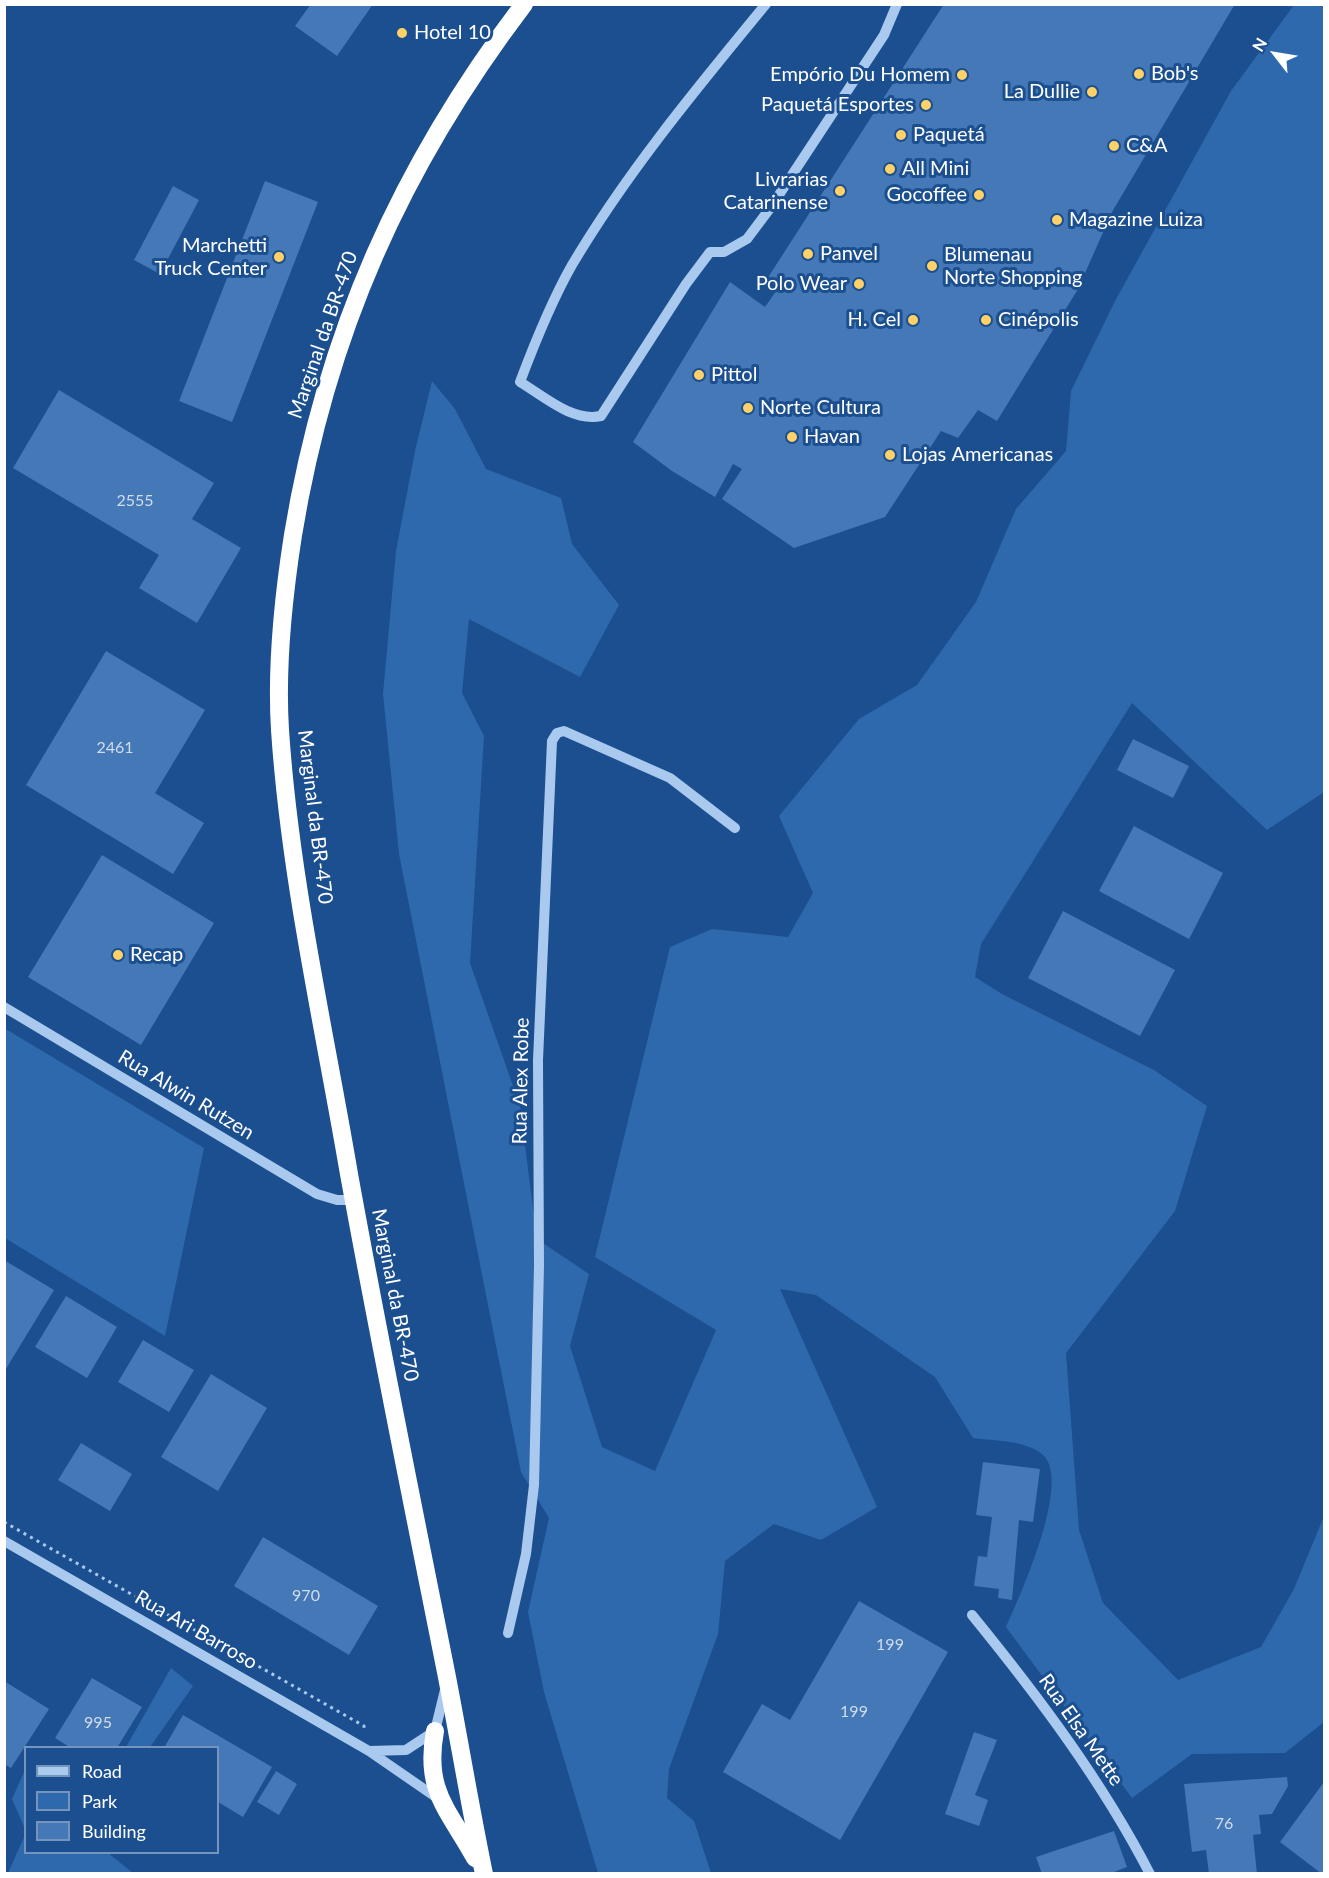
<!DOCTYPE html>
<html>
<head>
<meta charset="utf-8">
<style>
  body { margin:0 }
  #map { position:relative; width:1329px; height:1878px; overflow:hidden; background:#1b4f8f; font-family:Lato,sans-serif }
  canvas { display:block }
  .frame { position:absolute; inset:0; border:6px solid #fff; pointer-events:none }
  .legend { position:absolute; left:24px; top:1746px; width:195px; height:108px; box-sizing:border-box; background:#1b4f8f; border:2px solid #7695bc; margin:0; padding:8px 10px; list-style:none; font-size:18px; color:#fff }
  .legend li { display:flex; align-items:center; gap:12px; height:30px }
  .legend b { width:30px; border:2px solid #7695bc }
  .north { position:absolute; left:1245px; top:24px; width:60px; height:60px; -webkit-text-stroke:4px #1b4f8f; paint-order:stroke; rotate:301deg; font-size:16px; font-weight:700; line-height:24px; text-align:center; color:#fff }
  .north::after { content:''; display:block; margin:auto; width:21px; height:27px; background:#fff; clip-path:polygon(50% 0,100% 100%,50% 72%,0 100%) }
</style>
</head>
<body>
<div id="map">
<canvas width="1329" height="1878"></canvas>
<div class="frame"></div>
<ul class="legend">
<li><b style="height:8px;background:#a9c9ee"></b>Road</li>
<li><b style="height:16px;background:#2e69ad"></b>Park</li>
<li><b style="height:16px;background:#4478b7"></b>Building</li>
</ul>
<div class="north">N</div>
</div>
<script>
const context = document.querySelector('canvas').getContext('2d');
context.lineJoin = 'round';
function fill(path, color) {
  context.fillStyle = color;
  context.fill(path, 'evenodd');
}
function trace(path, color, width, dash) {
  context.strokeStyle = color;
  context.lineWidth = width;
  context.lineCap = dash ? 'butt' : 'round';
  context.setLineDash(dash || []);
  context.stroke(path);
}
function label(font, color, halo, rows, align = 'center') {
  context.font = font + ' Lato,sans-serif';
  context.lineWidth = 6;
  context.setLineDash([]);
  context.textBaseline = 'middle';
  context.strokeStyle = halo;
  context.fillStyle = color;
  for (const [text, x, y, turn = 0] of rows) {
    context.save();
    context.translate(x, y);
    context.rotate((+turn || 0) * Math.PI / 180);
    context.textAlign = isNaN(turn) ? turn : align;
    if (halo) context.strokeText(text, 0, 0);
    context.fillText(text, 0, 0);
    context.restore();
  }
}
fill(new Path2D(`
  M1294,5H1324V792L1267,830L1132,703L981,944L975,977L1002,994L1154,1070L1207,1106L1175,1211L1066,1353L1079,1530L1103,1603L1178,1680L1261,1647L1294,1589L1324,1516V1722L1285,1753L1192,1754L1132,1798L1006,1627C1020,1596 1072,1481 1043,1455C1026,1440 994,1441 973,1438L935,1377L816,1295L780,1289L877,1507L821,1540L774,1524L725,1561L718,1634L669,1769L667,1798L694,1821L711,1873H598L544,1692L528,1612L549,1518L521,1472L399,854L383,694L396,551L415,451L432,381L455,409L486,469L561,498L572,544L619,605L580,677L469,619L462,693L484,736L470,963L520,1106L537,1239L589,1274L570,1346L602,1447L655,1471L716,1330L595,1257L670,947L712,929L788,937L813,893L779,816L859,719L917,685L976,602L1016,509L1066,451L1071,391L1115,301L1231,91Z
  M4,1028L204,1148L165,1336L5,1238Z
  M171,1668L193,1686L150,1747H126Z
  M25,1770V1829L12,1799Z
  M25,1835L26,1852L108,1853L133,1873H8Z`), '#2e69ad');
fill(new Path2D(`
  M311,4H373L337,56L295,26Z
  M944,4H1235L1112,212L1078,289L997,421L978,410L958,438L941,431L885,517L794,548L722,499L742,469L733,464L715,497L672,471L633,442L730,282L765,307L779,287L767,279Z
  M265,181L318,202L232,422L179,401Z
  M173,186L199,200L160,274L134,260Z
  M59,390L214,483L192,519L241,548L197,623L139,588L159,555L13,468Z
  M106,651L205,710L155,793L204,823L173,874L26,785Z
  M1133,739L1189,766L1173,798L1117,770Z
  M1134,826L1223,873L1189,939L1099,891Z
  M102,855L214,923L141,1045L28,977Z
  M1063,911L1175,970L1140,1036L1028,978Z
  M4,1260L54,1290L4,1372Z
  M66,1296L117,1327L87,1378L35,1347Z
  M143,1340L194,1370L169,1412L118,1382Z
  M211,1374L267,1408L218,1491L161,1457Z
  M81,1443L132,1474L110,1511L58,1480Z
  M983,1462L1040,1469L1033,1522L1019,1520L1012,1600L998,1598L999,1589L974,1586L978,1556L987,1557L992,1517L976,1515Z
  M263,1537L378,1606L349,1655L234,1586Z
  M859,1601L948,1652L840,1840L723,1772L762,1704L790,1720Z
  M92,1678L142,1707L117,1748H71L55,1738Z
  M4,1681L49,1709L11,1768L4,1764Z
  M183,1715L272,1767L243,1817L218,1802V1748H164Z
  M974,1732L997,1740L975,1795L988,1800L979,1826L945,1814Z
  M276,1771L297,1784L279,1815L257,1802Z
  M1287,1777L1288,1786L1272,1814L1259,1815L1261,1834L1253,1835L1257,1874H1209L1206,1850L1192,1852L1184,1784Z
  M1324,1782V1874H1322L1280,1842Z
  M1114,1831L1127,1867L1109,1874H1042L1036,1857Z`), '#4478b7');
trace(new Path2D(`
  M4,1522L364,1726L365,1732`), '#a9c9ee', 3, [3, 4.5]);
trace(new Path2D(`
  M766,4C697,88 627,172 572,265C551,302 535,342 520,382C545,397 572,422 601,416L686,284L710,252H724L747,239L771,207L884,35L897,4
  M4,1007L317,1194L337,1200H354
  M4,1541L369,1751L440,1800
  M972,1615C1038,1696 1102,1781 1150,1874
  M508,1633L526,1554L534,1485L539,1266L538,1060L552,741L557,733L564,731L670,778L735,828
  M369,1751L406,1750L435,1731L445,1690`), '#a9c9ee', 10);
trace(new Path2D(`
  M435,1731C424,1791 448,1809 475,1858
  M484,1874C470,1806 459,1739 446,1672C413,1506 379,1340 349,1174C324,1027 290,879 280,730C276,666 283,599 293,535C326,334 401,166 524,4`), '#fff', 18);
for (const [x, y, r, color] of [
  [402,33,6,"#ffd166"],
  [1139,74,6,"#ffd166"],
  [962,75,6,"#ffd166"],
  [1092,92,6,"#ffd166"],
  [926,105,6,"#ffd166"],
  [901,135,6,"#ffd166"],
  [1114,146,6,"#ffd166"],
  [890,169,6,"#ffd166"],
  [840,191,6,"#ffd166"],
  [979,195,6,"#ffd166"],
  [1057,220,6,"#ffd166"],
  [808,254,6,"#ffd166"],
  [279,257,6,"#ffd166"],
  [932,266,6,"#ffd166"],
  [859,284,6,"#ffd166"],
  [913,320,6,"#ffd166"],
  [986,320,6,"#ffd166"],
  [699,375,6,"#ffd166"],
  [748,408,6,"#ffd166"],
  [792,437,6,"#ffd166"],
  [890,455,6,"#ffd166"],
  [118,955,6,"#ffd166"]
]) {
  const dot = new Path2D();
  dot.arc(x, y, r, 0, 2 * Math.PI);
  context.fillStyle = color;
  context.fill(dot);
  trace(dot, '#1b4f8f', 2);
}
label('16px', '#d0dded', null, [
  ["2555",135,501],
  ["2461",115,748],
  ["970",306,1596],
  ["199",890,1645],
  ["199",854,1712],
  ["995",98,1723],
  ["76",1224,1824]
]);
label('20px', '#fff', '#1b4f8f', [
  ["Hotel 10",414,33],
  ["Bob's",1151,74],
  ["Empório Du Homem",950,75,"right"],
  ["La Dullie",1080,92,"right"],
  ["Paquetá Esportes",914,105,"right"],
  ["Paquetá",913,135],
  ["C&A",1126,146],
  ["All Mini",902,169],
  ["Livrarias",828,180,"right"],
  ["Catarinense",828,203,"right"],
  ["Gocoffee",967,195,"right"],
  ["Magazine Luiza",1069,220],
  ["Marchetti",267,246,"right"],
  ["Truck Center",267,269,"right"],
  ["Panvel",820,254],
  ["Blumenau",944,255],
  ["Norte Shopping",944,278],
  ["Polo Wear",847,284,"right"],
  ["H. Cel",901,320,"right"],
  ["Cinépolis",998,320],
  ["Pittol",711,375],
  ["Norte Cultura",760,408],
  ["Havan",804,437],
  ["Lojas Americanas",902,455],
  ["Recap",130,955]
], 'left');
label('20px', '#fff', '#1b4f8f', [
  ["Marginal da BR-470",323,335,-71],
  ["Marginal da BR-470",315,817,83],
  ["Rua Alex Robe",521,1081,-89],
  ["Rua Alwin Rutzen",186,1095,31],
  ["Marginal da BR-470",395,1295,79],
  ["Rua Ari Barroso",196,1630,30],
  ["Rua Elsa Mette",1081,1730,55]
]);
</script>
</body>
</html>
